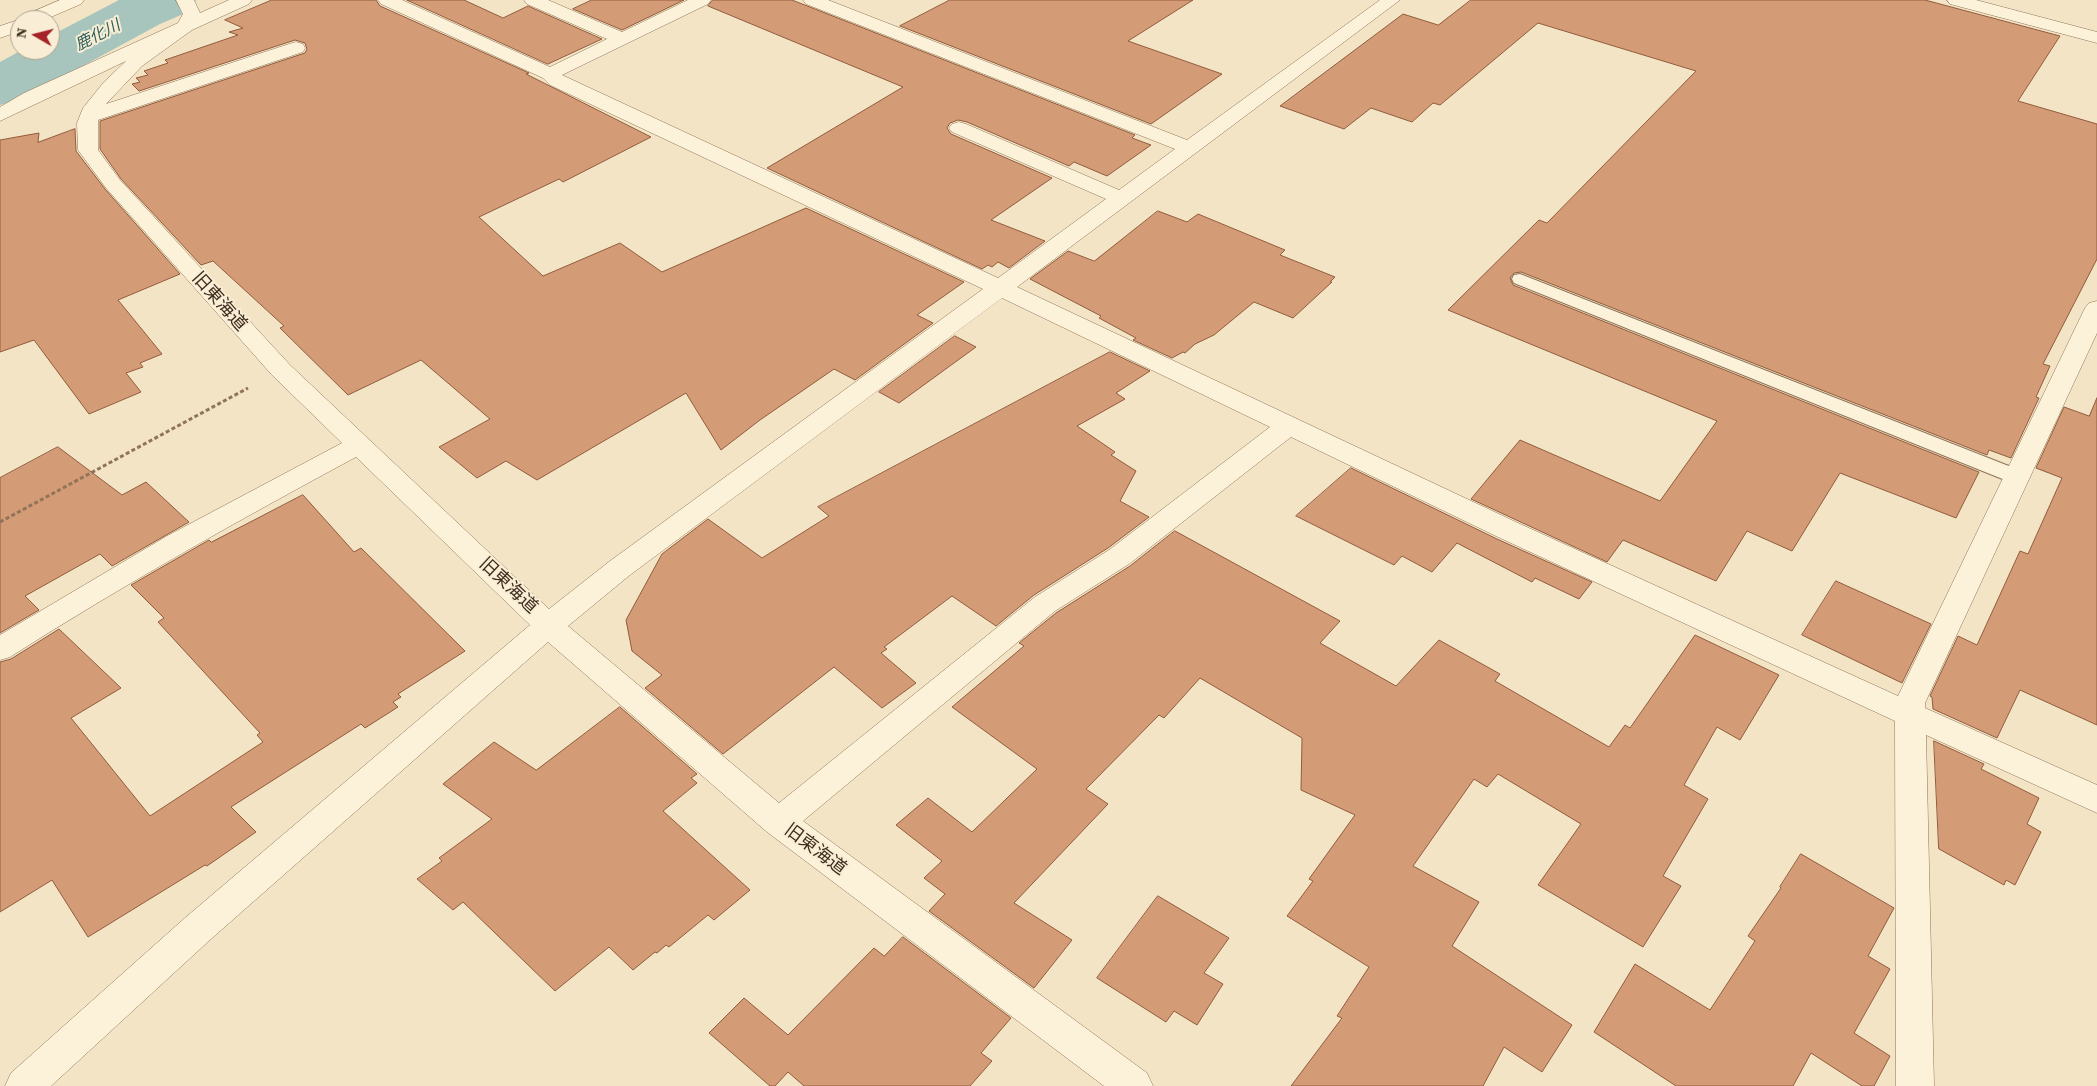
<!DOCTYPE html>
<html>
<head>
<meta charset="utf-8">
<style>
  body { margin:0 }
  #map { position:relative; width:2097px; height:1086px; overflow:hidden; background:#f2e4c5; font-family:"Source Serif 4",serif }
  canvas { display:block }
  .north { position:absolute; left:10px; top:10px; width:50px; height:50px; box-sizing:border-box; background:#f9eed5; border:1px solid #aea18c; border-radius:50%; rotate:278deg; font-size:14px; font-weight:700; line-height:20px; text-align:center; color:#3e2d1e }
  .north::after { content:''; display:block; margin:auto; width:18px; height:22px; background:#a52327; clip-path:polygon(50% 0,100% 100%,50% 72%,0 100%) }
</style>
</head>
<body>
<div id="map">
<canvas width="2097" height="1086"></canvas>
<div class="north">N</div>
</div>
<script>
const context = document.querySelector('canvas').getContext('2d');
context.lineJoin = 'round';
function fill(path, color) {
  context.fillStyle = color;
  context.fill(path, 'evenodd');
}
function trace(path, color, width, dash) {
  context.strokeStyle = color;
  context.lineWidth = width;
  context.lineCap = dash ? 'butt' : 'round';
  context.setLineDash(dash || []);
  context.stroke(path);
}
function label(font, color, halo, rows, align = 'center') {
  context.font = font + ' "Source Serif 4","Noto Sans JP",serif';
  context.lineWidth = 4;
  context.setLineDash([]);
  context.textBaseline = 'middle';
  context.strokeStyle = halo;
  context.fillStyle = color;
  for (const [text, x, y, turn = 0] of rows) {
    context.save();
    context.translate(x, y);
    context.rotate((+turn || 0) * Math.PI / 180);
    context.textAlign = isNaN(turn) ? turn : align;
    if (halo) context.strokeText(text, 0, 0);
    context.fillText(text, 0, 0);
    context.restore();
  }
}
fill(new Path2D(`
  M119,0H196L188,12L160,24L22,99L0,105V62L22,50H50V36Z`), '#a7c5bc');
const building = new Path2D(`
  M272,0H376L380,6L529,73L526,74L651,137L563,182L559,179L479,217L543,276L620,243L662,272L806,208L964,282L917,315L933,323L855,380L834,369L760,420L721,450L686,393L537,480L506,461L477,478L439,447L490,419L421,360L348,395L280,328L284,326L213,261L201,265L121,179L100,149V121L305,53L307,49L305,43L295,40L139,91L132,84L140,82L136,78L148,75L144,71L168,63L165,60L238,35L229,32L243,28L225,20Z
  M407,0H464L503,18L528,6L602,39L548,64Z
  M592,0H684L622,30L573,9Z
  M713,0H792L1135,135L1132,138L1151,145L1107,176L1074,162L1069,166L967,122L958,120L950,123L947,128L951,134L1052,178L991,220L1045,241L1009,268L998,262L992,267L988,265L982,269L767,168L903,87L708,6Z
  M950,0H1193L1128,41L1222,74L1151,124L900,26Z
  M1471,0H1925L2060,36L2018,101L2097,124V259L2043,364L2050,366L2036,397L2039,398L2011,458L1989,450L1987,455L1521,272L1514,273L1510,278L1513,285L1979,472L1956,518L1840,473L1792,551L1747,531L1716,581L1623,540L1607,562L1471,499L1520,440L1660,501L1717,421L1448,310L1539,220L1547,223L1696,71L1538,23L1440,105L1433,103L1412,122L1371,108L1344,129L1280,106L1403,14L1438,25Z
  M75,129L76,151L105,189L180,274L118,300L162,354L140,363L143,367L126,373L141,392L89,414L34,340L0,352V140L39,133L38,142Z
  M1158,211L1187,222L1198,214L1285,250L1280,255L1335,277L1330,282H1332L1293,318L1254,302L1214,335L1195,344L1185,353L1183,352L1172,358L1133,340L1136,338L1099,318L1101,316L1030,279L1068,251L1094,261Z
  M955,336L976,347L899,403L879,392Z
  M1110,352L1150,371L1116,393L1125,399L1077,426L1115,452L1111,455L1136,471L1120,501L1149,517L1108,548L1034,595L996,626L952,596L884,647L887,649L881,653L916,683L882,708L834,667L723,754L645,688L662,675L632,651L626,620L662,554L708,519L762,558L829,516L818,507Z
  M2097,398V725L2020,690L1997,738L1933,709L1932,697L1930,696L1958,636L1977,645L2020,551L2028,554L2062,478L2036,468L2064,407L2089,416Z
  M58,447L122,495L146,482L189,522L112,566L100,554L25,596L39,610L0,633V478Z
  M1351,468L1497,539L1592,582L1579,599L1535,578L1532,582L1457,543L1432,572L1402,556L1394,565L1296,516Z
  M303,495L354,552L361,548L465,651L398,694L401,697L393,702L398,707L365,728L361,724L231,807L256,832L207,866L205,865L88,937L52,880L0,912V662L11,659L59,629L121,688L71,718L150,816L263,742L257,735L260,733L158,622L164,618L131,585L209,540L211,542Z
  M1175,531L1340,621L1320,643L1396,686L1439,640L1500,674L1495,681L1609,747L1625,725L1630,728L1695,635L1779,675L1740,740L1717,727L1684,785L1708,799L1663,876L1681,886L1643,947L1538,885L1581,824L1498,774L1487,787L1474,779L1413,866L1479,902L1452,946L1572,1025L1542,1072L1504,1047L1483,1086H1291L1342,1018L1337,1016L1369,967L1287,916L1313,881L1309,879L1355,815L1301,790L1302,738L1200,678L1164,718L1159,715L1086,789L1108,804L1014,903L1072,940L1034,988L929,911L945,894L924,878L942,861L896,825L928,798L972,832L1037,769L952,707L1024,646L1019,643L1056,613L1130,566Z
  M1836,581L1931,624L1902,683L1802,635Z
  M620,707L697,774L691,778L697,783L663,811L750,890L714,920L708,915L669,947L666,945L657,953L655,952L633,970L609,947L555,991L463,902L453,910L417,879L442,861L439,858L492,819L443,784L494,742L536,770Z
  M1934,741L1984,764L1981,769L2039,798L2027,824L2041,832L2015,885L2006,880L2004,885L1939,849Z
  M1801,854L1894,908L1868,956L1890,969L1854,1033L1890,1056L1874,1086H1862L1811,1053L1793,1086H1676L1594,1032L1635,964L1710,1010L1755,941L1748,936L1781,888L1780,887Z
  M1158,896L1229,938L1204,973L1223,984L1197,1025L1174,1011L1166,1022L1097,978Z
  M903,937L1011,1018L981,1053L992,1061L970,1086H804L788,1072L775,1086H770L709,1033L744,998L788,1035L874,948L884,956Z`);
fill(building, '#d49b77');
trace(building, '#915c3c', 1);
const lane = new Path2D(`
  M1520,274L2024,472L2027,477L2024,482L2017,483L2010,482L1514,283L1512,279L1514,275Z`);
const street = new Path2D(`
  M60,0H84L81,4L44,20H20V31L0,38V26L21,19L23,16Z
  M176,0H194L200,13L229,0H252L249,4L192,30L142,66L106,104L289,44L296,42L303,44L305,48L303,52L98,120V150L120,180L290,365L549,609L610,561L983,289L550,85L543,78L381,4L378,0H402L550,67L607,39L527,4L524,0H548L622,32L688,0H711L708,4L562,75L998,278L1106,199L952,132L949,128L952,124L959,122L966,124L1119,190L1175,149L806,4L803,0H828L1187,140L1380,0H1400L1017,287L1518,523L1898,696L2085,308L2089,303L2097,301V333L1925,703V708L2097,785V813L1926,735L1934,1086H1896L1895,721L1498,537L1291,437L1129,564L1055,611L803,821L1147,1073L1153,1086H1104L767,832L548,642L211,939L51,1086H5L11,1073L186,917L530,625L356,457C239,520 123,585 10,657L0,660V635L167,536L342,443L272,375L106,188L78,150L77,123L83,108L104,82L126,61L0,121V107L24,93L178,23L183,14ZM1002,298L1270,427L1109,550L1035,597L779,803L568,626L630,575Z
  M1947,0H1976L2097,32V43L1950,4Z`);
trace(lane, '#907459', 2);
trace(street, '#907459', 1);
trace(new Path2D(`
  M0,522L248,388`), '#907459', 3, [4, 2.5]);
fill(lane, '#fcf1d9');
fill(street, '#fcf1d9');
label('italic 16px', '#2c5f5b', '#f9eed5', [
  ["鹿化川",98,36,-27]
]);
label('18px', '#3e2d1e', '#f9eed5', [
  ["旧東海道",219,302,48],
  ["旧東海道",508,586,43],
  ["旧東海道",815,850,37]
]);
</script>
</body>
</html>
